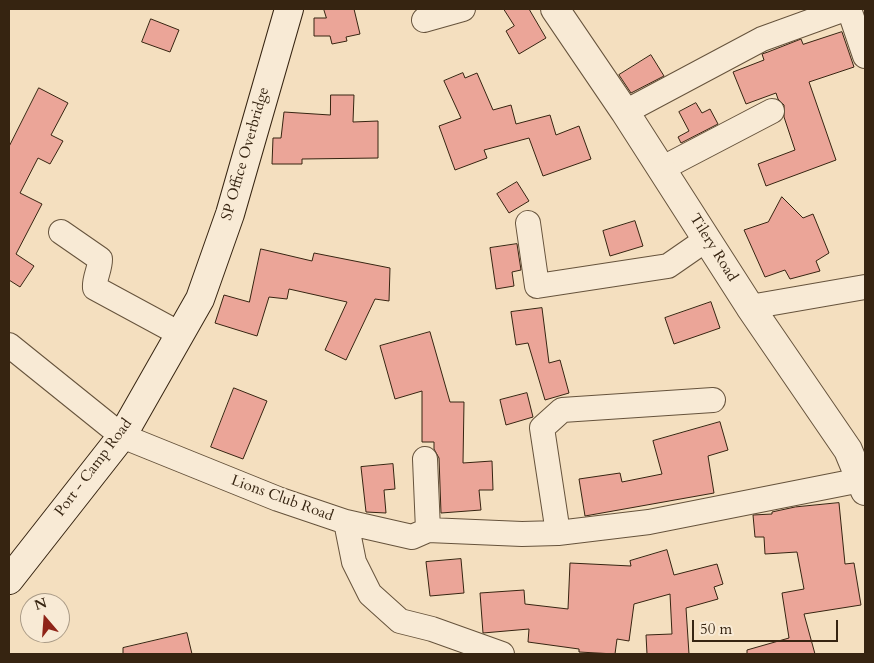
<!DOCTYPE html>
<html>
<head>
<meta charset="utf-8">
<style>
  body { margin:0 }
  #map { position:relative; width:874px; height:663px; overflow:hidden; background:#f4dfbf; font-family:Cardo,serif }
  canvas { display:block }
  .frame { position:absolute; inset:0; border:10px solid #362411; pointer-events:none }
  .north { position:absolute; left:20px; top:593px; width:50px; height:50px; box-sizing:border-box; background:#f8ead5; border:1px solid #aa9b87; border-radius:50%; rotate:342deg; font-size:14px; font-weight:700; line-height:20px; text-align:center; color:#362411 }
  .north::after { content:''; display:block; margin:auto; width:18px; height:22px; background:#8f2418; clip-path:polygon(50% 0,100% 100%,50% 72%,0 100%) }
  .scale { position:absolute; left:692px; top:620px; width:146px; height:22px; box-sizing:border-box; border:2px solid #362411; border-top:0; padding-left:6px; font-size:15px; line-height:18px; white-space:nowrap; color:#362411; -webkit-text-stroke:4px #f8ead5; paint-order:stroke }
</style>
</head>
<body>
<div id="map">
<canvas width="874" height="663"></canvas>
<div class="frame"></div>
<div class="north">N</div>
<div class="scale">50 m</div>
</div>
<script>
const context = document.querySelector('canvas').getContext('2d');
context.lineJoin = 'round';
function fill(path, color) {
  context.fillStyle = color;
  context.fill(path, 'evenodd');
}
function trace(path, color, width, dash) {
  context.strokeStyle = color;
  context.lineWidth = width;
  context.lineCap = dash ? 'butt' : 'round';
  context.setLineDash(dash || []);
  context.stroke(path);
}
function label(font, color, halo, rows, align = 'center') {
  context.font = font + ' Cardo,serif';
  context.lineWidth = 4.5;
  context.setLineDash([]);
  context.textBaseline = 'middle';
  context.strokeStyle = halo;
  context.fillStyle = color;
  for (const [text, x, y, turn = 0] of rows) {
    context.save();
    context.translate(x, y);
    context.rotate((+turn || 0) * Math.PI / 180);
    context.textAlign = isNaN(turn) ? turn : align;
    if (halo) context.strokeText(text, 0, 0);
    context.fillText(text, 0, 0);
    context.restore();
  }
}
const building = new Path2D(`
  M324,9H354L360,34L346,37L347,41L332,44L330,36H314V18H326Z
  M504,9H529L546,38L519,54L506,31L514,26Z
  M151,19L179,30L170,52L142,42Z
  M842,32L854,67L809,82L836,160L766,186L758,164L795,150L784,117V105L778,99L776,93L746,104L733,72L764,60L762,54L768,52L801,39L803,44Z
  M651,55L664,76L631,93L619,75Z
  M463,73L465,78L477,73L493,110L511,105L516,124L550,115L556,135L579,126L591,159L543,176L529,138L484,150L487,158L455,170L439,126L461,118L444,81Z
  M39,88L68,103L51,135L63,141L50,164L38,158L20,193L42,204L16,254L34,266L20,287L9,280V147Z
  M331,95H354L353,122L378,121V158L302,159V164H272L273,138H281L284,112L330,115Z
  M696,103L702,113L710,109L718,124L681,143L678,137L689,131L679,112Z
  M517,182L529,201L509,213L497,194Z
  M782,197L803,218L813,214L829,253L816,261L820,271L790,279L785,270L765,277L744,230L768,222Z
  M635,221L643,246L610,256L603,231Z
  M517,244L521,270L512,272L514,286L496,289L490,248Z
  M261,249L312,261L314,253L390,268L389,301L375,299L346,360L325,350L347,302L289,289L287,299L269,297L257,336L215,323L224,295L249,302Z
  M711,302L720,328L674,344L665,318Z
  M542,308L549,363L560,360L569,393L545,400L528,343L516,345L511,312Z
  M430,332L450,402H464L463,463L492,461L493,490H479L481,510L441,513L439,458L434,449V442H422V391L395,399L380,346Z
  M234,388L267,401L243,459L211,447Z
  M527,393L533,417L506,425L500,400Z
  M720,422L728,450L708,456L714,493L585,516L579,479L620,473L622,482L662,474L653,441Z
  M393,464L395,489L384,490L386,513L366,512L361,467Z
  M839,503L845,564L854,563L861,605L804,614L815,654H747V650L789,638L782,593L804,589L797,552L765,554L764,537H755L753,515L772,514V512L795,507Z
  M667,550L674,575L717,564L723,584L714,587L718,599L686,608L689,654H647L646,635L672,634L670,594L634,604L629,641L617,639L615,654L579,652V649L528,642L529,629L483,633L480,593L524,590L525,604L568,609L570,563L631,566L630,561Z
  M461,559L464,593L430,596L426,562Z
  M187,633L192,654H123V648Z`);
fill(building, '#eba598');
trace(building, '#362411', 1);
const minor = new Path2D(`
  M849,9L865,56
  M424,20L463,9
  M625,112L762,39L845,9
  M661,169L772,111
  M528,223L537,286L668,266L707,239
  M61,232L100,259C100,270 94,278 95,288L180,334
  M750,307L865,287
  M9,345L122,436L278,499L346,522L354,562L370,594L400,621L432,629L502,654
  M425,459L428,530
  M346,522L412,537L428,530L522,534L558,533L649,522L861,480
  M558,533L542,428L562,410L713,400`);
const tertiary = new Path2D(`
  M555,9L625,112L750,307L848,450L865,491`);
const secondary = new Path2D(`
  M9,580L122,436L200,299L230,214L289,9`);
trace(minor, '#66533c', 26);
trace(tertiary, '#66533c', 30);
trace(secondary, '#362411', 30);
trace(minor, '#f8ead5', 24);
trace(tertiary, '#f8ead5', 28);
trace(secondary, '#f8ead5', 28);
label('15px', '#362411', '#f8ead5', [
  ["SP Office Overbridge",246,154,-74],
  ["Tilery Road",713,248,58],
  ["Port - Camp Road",94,468,-53],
  ["Lions Club Road",282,499,20]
]);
</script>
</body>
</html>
